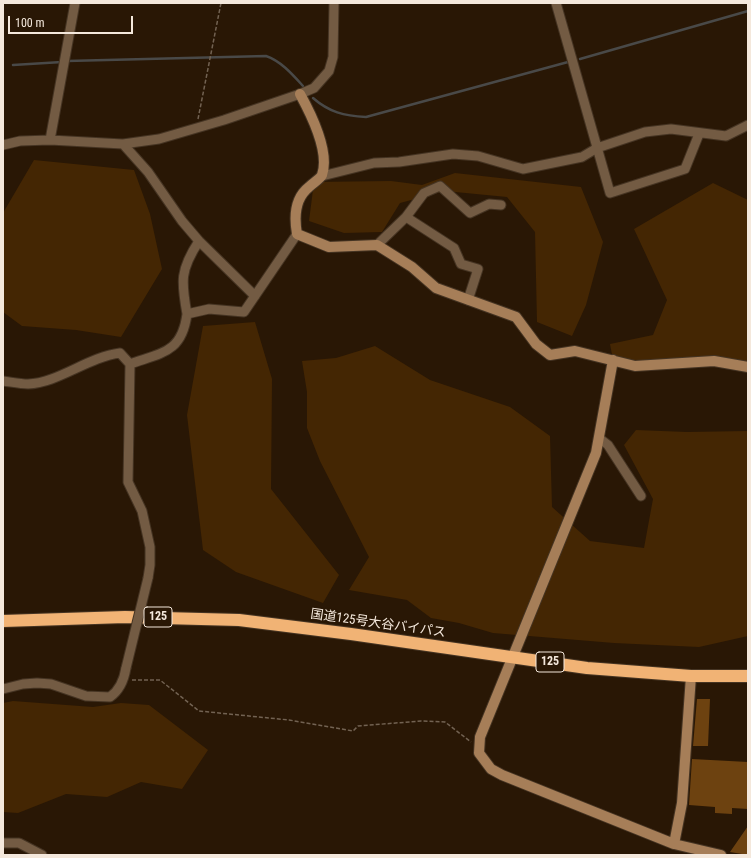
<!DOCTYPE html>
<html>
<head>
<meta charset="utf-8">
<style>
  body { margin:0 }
  #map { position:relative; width:751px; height:858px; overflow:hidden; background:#291705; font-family:"Roboto Condensed",sans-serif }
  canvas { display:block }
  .frame { position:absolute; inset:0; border:4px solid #f4e8dc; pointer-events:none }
  .scale { position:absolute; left:8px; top:16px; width:125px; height:18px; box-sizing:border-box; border:2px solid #f4e8dc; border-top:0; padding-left:5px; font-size:12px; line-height:14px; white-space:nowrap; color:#f4e8dc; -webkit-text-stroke:3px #291705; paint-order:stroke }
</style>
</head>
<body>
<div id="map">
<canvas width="751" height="858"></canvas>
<div class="frame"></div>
<div class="scale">100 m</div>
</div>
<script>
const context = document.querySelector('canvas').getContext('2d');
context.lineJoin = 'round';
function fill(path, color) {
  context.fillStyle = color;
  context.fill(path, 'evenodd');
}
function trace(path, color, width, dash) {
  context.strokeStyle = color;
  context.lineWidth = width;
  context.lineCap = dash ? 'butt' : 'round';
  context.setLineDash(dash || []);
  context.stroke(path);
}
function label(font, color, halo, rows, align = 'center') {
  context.font = font + ' "Roboto Condensed","Noto Sans JP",sans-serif';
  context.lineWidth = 3;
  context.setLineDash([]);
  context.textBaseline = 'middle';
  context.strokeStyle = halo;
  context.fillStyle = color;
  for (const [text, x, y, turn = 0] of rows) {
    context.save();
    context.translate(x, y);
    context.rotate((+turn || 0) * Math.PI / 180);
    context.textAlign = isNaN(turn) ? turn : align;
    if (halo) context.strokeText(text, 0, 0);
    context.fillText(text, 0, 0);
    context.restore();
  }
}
fill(new Path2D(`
  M34,160L134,170L150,214L162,269L121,337L76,330L22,326L3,312V213Z
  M455,173L581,187L603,242L586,305L572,336L537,322L535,232L507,197L445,191L400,203L382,232L344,233L309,221L314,182L391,181L422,185Z
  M713,183L748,200V367L714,361L635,366L613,360L610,344L653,335L667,300L634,229Z
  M255,322L272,379L271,489L339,575L323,603L236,572L203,550L187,415L203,326Z
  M375,346L430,380L510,407L550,436L552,507L590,541L644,548L653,499L624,445L636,430L687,432L748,431V636L699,647L614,643L493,633L459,623L431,618L407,600L349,590L369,557L320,461L307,428V392L302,361L336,358Z
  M13,701L93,707L121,703L149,705L208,750L182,789L141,782L107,797L66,794L18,813L3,812V703Z`), '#442603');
trace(new Path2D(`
  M580,59L748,11
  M67,61L266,56C281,61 293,75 303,86
  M13,65L62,62
  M313,98C329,112 344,116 366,117L568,62`), '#494948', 2.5);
fill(new Path2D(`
  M697,699H710L708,746H693Z
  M692,759L748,762V809L732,808V814L715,813V807L689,805Z
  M748,826V855L730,852Z`), '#6d4210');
const street = new Path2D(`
  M556,3L610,193L685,169L699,134
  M50,140L75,3
  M123,144L148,172L182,221L199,241L255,296
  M3,145L20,141L50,140L123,144L159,139L224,120L300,94L314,88L329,71L333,57L334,3
  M322,176L374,163L399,162L453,154L478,156L523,169L582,157L597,148L645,132L671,129L726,136L748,125
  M406,217L424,193L440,186L470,213L489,204L501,205
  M377,245L406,217L454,248L461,264L478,269L468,300
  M187,314C181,281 180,270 199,241
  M3,381C11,382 20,384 28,384C58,383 88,357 120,353L130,364
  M599,438L608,445L641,496
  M148,578L150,565V547L142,511L128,482L130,364C161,353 182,353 187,314L209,309L244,312L297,234
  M3,689L23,684L37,683L51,684L86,696L110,697C120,690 124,680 126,668
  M3,843H19L42,855`);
const secondary = new Path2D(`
  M300,94C311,114 330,152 322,175C320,179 313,183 309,187C295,198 294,217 297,234L329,247L377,245L412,267L436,288L516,317L536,344L550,355L575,351L635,366L714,361L748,367
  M613,360L596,453L480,737L479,753L491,769L502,775L674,844L721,855
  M674,844L682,803L691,676`);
const highway = new Path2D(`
  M3,621L125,617L239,620L351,634L587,668L691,676H748`);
trace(street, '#453423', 11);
trace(secondary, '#453423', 12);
trace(highway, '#453423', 14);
trace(new Path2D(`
  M198,119L221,3
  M132,680H160L199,711L289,720L353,731L358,726L421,721L445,722L471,742`), '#726252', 1.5, [4, 2]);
trace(street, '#735b43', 9);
trace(secondary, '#a67e58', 10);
trace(highway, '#f1b375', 12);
const streetBridge = new Path2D(`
  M126,668L148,578`);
trace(streetBridge, '#453423', 11, []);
trace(streetBridge, '#735b43', 9);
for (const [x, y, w] of [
  [158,617,28],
  [550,662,28]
]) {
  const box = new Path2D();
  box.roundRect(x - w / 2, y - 10, w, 20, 3);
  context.fillStyle = '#291705';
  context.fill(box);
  trace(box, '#f4e8dc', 1);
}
label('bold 12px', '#f4e8dc', null, [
  ["125",158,617],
  ["125",550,662]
]);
label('13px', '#f4e8dc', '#291705', [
  ["国道125号大谷バイパス",378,624,8]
]);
</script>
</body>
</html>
